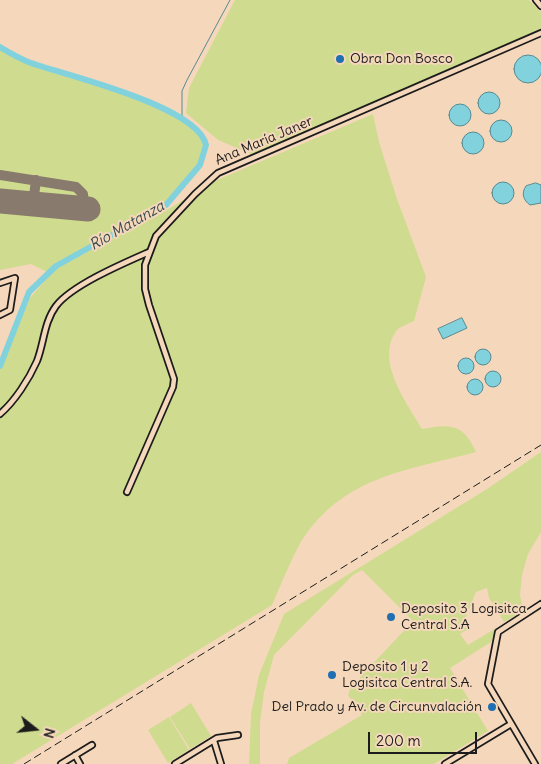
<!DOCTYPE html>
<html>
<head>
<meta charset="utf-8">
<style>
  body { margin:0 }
  #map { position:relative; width:541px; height:764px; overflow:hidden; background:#f5d8bb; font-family:Delius,sans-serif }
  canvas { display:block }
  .north { position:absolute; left:10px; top:704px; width:50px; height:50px; -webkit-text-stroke:4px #f5d8bb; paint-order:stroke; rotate:106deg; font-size:14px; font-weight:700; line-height:20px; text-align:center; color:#1c1c1c }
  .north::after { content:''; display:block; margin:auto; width:18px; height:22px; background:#1c1c1c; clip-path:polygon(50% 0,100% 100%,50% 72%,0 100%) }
  .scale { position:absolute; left:368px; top:732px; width:109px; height:22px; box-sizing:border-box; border:2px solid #1c1c1c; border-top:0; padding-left:6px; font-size:15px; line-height:18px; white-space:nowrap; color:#1c1c1c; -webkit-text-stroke:4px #f5d8bb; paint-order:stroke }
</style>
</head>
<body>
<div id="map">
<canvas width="541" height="764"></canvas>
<div class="north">N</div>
<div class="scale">200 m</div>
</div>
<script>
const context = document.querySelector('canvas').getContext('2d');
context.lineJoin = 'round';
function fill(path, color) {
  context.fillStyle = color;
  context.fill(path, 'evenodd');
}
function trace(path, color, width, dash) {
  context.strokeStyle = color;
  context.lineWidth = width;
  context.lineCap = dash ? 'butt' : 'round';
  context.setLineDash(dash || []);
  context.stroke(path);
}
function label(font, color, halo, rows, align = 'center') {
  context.font = font + ' Delius,sans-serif';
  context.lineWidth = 4;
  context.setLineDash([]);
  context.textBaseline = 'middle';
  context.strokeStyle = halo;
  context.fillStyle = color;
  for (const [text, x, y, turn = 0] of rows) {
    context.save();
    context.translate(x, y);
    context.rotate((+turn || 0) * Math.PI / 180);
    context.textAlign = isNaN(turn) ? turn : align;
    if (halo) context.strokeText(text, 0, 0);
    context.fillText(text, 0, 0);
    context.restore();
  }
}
fill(new Path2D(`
  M235,0H529L541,12V31L253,155L218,140L186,113L189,88Z
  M0,47L33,64L85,78L147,101L182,120L197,131L204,139V153L200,165L166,205L56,266L49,273L31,264L0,270Z
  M373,114L379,142L397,199L426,277L414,321C409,324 401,326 397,330C374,360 407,403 422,429C450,424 463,423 476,452C405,471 337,477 297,549C288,567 280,586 272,605L12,764H0V369L30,298L56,268L160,214L217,180Z
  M541,452V532L528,554L522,575L520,595L523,611L504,622L489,598L487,588L476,592L463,624L470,628L460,634L468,645L498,627L491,642L450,668L488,731L434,764H287L289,758L362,715L348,695L351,687L413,621L362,570L353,575L274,655L264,692L260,722V764H249L251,714L259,675L284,614L487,489Z
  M191,703L211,736L190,749L170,717Z
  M169,717L189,750L168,763L148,730Z`), '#cfdb8f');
const water = new Path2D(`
  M514 69a14 14 0 1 1 28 0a14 14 0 1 1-28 0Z
  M478 103a11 11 0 1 1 22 0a11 11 0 1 1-22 0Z
  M449 115a11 11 0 1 1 22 0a11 11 0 1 1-22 0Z
  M490 131a11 11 0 1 1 22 0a11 11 0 1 1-22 0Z
  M462 143a11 11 0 1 1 22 0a11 11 0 1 1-22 0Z
  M492 193a11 11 0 1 1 22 0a11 11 0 1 1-22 0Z
  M536,183L541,185V203L530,205C523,200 521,193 526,186Z
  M462,318L467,328L443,339L438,329Z
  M475 357a8 8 0 1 1 16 0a8 8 0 1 1-16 0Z
  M458 366a8 8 0 1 1 16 0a8 8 0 1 1-16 0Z
  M485 379a8 8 0 1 1 16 0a8 8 0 1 1-16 0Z
  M467 387a8 8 0 1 1 16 0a8 8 0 1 1-16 0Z`);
fill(water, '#82d2de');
trace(water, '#598990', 1);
trace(new Path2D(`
  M182,120V91L187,80L230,0`), '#598990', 1);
trace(new Path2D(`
  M0,47C10,53 20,59 31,63C65,75 198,106 206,145L200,165L166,205L56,266L29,292L0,366`), '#82d2de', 6);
trace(new Path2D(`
  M0,175L76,187L83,194L84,209
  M33,204L36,180`), '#887a6c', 10);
trace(new Path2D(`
  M0,201L88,209`), '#887a6c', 25);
const minor = new Path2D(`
  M536,0L541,6
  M0,283L15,278L10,310L0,315
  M0,414C15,401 29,379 37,361C44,343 44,322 56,306C72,285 124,263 149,252
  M127,492L173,387L174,379L149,305L145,289V265L156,236L195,194L218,173L541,33
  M214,741L221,764
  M75,755L80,764
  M61,764L92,745
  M175,764L217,738L238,735
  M445,764L511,724
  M535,764L488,684L498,632L541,604`);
trace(minor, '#1c1c1c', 8);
trace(minor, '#f5d8bb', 4.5);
trace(new Path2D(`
  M24,764L541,445`), '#1c1c1c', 1, [8, 4]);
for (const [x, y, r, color] of [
  [340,59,5,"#1f6fb2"],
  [391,617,5,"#1f6fb2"],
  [332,675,5,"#1f6fb2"],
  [492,707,5,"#1f6fb2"]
]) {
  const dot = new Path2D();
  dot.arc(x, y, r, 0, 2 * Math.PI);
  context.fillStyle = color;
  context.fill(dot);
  trace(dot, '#f5d8bb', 2);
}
label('14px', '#1c1c1c', '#f5d8bb', [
  ["Obra Don Bosco",350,59],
  ["Deposito 3 Logisitca",401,609],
  ["Central S.A",401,625],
  ["Deposito 1 y 2",342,667],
  ["Logisitca Central S.A.",342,683],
  ["Del Prado y Av. de Circunvalación",482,707,"right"]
], 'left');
label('14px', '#1c1c1c', '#f5d8bb', [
  ["Ana María Janer",264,141,-23]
]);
label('italic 15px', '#364a4c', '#f5d8bb', [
  ["Río Matanza",127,226,-30]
]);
</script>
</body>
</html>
